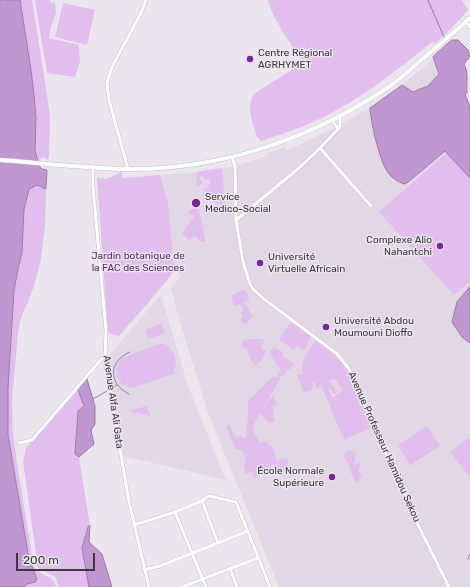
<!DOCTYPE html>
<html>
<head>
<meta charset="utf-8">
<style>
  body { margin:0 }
  #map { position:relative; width:470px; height:587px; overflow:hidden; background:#ebe6ed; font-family:Rubik,sans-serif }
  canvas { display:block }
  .scale { position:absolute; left:16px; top:553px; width:79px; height:18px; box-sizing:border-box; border:2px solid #3c3a3d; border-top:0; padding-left:5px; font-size:12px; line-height:14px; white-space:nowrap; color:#3c3a3d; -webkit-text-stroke:3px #ebe6ed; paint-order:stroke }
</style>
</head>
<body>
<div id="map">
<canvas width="470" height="587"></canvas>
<div class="scale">200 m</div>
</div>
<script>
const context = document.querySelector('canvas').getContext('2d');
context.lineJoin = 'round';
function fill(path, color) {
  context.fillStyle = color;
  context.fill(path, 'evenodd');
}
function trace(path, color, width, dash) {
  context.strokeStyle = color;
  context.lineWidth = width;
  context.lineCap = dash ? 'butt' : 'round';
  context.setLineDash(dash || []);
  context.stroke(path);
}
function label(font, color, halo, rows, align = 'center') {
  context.font = font + ' Rubik,sans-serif';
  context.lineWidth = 3;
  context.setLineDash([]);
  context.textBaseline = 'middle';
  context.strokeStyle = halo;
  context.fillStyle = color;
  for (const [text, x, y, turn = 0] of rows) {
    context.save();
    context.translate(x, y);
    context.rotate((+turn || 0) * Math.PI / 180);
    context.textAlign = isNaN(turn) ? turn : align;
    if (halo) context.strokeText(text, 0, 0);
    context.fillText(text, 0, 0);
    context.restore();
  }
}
fill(new Path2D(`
  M438,55L470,136V587H279L208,413L177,312L171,286L181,277L176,269L173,258L170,232L160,175L190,173L235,166L267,156V154L285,147L287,150L316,137L374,106L402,85Z
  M161,295L188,386L226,480L123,456L117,413L106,359Z`), '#e2d7e5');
fill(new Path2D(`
  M20,0H32L47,95L50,117L49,156L48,160L43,157L40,159V161H38L35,151L36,119L31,70Z
  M35,0H50L51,3L55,2L56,13L51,27L49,38L79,45L80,62L75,77L47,73Z
  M268,0H462L468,10L452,28L436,43L432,42C401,67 370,92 335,111C312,124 286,133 261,141L258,137H257C253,123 245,106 255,93L293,69L303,61C293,48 271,16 268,0Z
  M63,3L95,10L87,45L55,37Z
  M447,153L470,178V281L454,295L379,212Z
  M222,168L225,204L217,205L203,190L209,187L208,185L211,182L208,178L206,180L202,175L199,178L202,182L205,180L197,187L196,185L197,180L196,172Z
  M122,172V178L160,175L168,204L173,258L176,269C158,292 138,314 119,336L108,333L97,178L106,179Z
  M37,185L46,189L45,227L40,264L33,289L20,321L18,334L12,398L13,433L17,464L34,567C41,577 52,573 56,587H24L27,584L32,583L36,579L29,559L8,435V389L14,290L18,269L22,253L24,210L29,189Z
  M196,206L198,207L206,242H200L195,236L189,240L182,233L195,216L187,213Z
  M245,290L248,294L249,300L235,306L232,301V296L238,292Z
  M244,303C249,308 249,312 253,317L245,325L240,320L243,316L241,313L244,310L239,305Z
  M291,322L311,337L304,351L296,346L294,350L279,339Z
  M161,324L165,333L148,339L145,330Z
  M251,339H263L264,344L261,345L262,349L265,350L266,353L261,361L256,365L251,361L246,348H243L242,343L243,341Z
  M315,340L336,356L347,368L372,427L344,440L322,387L317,388L314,382L312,383L313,387L311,391L305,392L302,390L297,374L302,375L303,361ZM334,378L343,390L333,398L328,390L330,388L334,394L337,392L330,381Z
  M163,343C175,350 179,361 173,374L132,388C116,385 111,370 122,358Z
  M274,347L282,352L283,356L295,364L281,377L264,407H266V405L270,404H266L273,395L277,404L272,406L274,411L272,412L275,421L269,424L260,413L253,426L255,429H252L260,443L266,441L268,445L272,446L277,461L286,458L289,461L285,471L278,472L272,463L270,470L254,478L251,471L245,474L244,464L246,462L242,450H236L226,427L229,424L236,438L241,435L243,438H246L248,416V401L272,377L276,378L281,370L269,353Z
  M78,390L84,406L78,411L75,454L79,457L90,526L88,527L82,548L89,587H59L55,577L38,568L23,461L26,448Z
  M146,406L150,414V416L130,412V411Z
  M427,426L440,446L410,465L398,445Z
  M470,437V477L450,452Z
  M347,451H353L356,453L355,462L353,465H355L357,463H361L358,472L362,474L358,483L355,482L349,466L350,465L343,455Z`), '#e1beee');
const water = new Path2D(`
  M0,0H20L31,70L34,95L36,119L35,151L40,167L42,169L47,170L46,189L37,185L29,189L24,210L22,253L18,269L14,290L8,389V435L29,559L37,579L35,582L27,584L24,587H0Z
  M452,40H458L468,50L470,56L464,64C469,73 466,83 467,93L465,94L470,107V178L445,151L407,183L403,184C399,181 393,179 390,175C380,165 371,123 370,108L402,85L413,92L428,86L439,74L433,57Z
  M470,287V343L462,337L452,322L457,302Z
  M87,379L95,406V424L91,430L94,444L79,457L75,454L78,411L84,406L78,390Z
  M90,526L89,542L102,554L112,587H89L82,548L88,527Z`);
fill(water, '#c197d1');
trace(water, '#997ba5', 1);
trace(new Path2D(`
  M428,0L444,37
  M112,388L117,385
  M129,394C108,384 108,361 130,352
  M93,399L107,391
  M468,559L470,554`), '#997ba5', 1);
const minor = new Path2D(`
  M466,22L470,27
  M333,121L338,129
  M320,148L371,206
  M232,157L235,166L236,220L243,262L250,284L254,290L264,299L337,354L349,369L419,527L449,587
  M93,167V187L106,331L105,361L129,502L149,587
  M128,169L109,100L107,83L112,67L141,13L146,0
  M236,220L299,168L320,148L340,127V117
  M19,443L32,440L105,355
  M202,501L218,543
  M134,525L175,512
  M230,568L237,587
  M144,570L160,566L248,531
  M182,587L258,558
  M206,587L175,512L202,501L207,497L210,496L236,502L270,587`);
const major = new Path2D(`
  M0,160C42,163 85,168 127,169C219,170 308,140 384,90C397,82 408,72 419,62C436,48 453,33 470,18`);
trace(minor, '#c4bec6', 4);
trace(major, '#c4bec6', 5);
trace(minor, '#fff', 3);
trace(major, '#fff', 4);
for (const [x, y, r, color] of [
  [250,59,4,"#7b2696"],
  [196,203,5,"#7b2696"],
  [440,246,4,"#7b2696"],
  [260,263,4,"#7b2696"],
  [326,327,4,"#7b2696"],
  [332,477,4,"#7b2696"]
]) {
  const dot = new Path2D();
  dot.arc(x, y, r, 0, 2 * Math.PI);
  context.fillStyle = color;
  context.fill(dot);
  trace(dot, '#ebe6ed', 1.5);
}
label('10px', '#3c3a3d', '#ebe6ed', [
  ["Centre Régional",258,53],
  ["AGRHYMET",258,65],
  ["Service",205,197],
  ["Medico-Social",205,209],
  ["Complexe Alio",432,240,"right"],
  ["Nahantchi",432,252,"right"],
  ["Université",268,257],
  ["Virtuelle Africain",268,269],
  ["Université Abdou",334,321],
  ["Moumouni Dioffo",334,333],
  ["École Normale",324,471,"right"],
  ["Supérieure",324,483,"right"]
], 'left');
label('10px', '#5e2b6f', '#ebe6ed', [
  ["Jardin botanique de",138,256],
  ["la FAC des Sciences",138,268]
]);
label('10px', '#3c3a3d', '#ebe6ed', [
  ["Avenue Alfa Ali Gata",113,402,82],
  ["Avenue Professeur Hamidou Sekou",384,447,66]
]);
</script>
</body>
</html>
